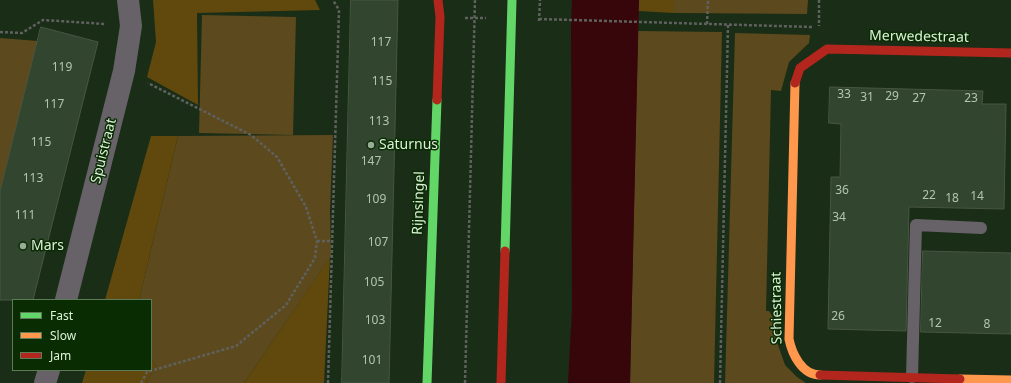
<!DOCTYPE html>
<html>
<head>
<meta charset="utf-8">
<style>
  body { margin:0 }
  #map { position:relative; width:1011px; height:383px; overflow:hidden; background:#1a2d16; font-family:"Noto Sans",sans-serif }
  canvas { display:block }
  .legend { position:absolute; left:12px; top:299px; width:140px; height:72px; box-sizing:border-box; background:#092c03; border:1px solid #5e7b59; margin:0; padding:5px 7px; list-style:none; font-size:12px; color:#ddf1d9 }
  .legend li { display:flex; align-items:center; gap:8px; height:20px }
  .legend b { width:20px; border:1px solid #5e7b59 }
</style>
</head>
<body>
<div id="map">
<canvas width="1011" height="383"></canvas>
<ul class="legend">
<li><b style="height:5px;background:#63d668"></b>Fast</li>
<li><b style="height:5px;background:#ff974d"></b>Slow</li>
<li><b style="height:5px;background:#b3261e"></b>Jam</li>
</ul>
</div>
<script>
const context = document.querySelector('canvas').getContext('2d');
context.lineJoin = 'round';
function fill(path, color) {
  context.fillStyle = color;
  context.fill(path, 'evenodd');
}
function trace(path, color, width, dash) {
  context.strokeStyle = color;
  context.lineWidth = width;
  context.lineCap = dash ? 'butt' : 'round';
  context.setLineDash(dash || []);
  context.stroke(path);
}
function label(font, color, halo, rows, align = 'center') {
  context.font = font + ' "Noto Sans",sans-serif';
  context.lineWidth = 3;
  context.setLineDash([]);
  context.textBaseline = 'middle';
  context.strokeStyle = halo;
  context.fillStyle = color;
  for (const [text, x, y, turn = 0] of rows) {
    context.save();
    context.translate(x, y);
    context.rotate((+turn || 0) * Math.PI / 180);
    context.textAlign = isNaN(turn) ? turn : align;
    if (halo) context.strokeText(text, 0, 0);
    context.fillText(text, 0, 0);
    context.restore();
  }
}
fill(new Path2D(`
  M674,0H808L807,14L674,13Z
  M202,15L296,17L293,135L199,133Z
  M638,31L722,32L714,383H630Z
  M735,33L810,35L809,43L789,62L781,91L771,90L766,311H769L777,324V342L785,365L797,377L806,383H725Z
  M0,38L38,41L0,191Z
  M333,135L330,211L331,256L244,383H146L156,366L151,358V300H139L178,136Z`), '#5c491d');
fill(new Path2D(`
  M153,0H315L320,10L197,13L198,105L147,77L156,42Z
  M639,0H674V13L638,11Z
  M151,136H178L139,300H105Z
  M330,257L324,383H244Z
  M151,358L156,366L146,383H82L86,370H151Z`), '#61490d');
fill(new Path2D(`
  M572,0H639L630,383H568L572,309L571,28Z`), '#37060a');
const building = new Path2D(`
  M351,0H398L389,383H342Z
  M41,27L98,42L33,300H0V192Z
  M830,87L983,91L982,104H1006L1004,209L909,207L906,331L828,329L831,177H840L841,124L829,123Z
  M923,251L1011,253V334L921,332Z`);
fill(building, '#32452e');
trace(building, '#475643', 1);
trace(new Path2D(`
  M819,0V26
  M465,18H486
  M539,19L812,27
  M539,21L540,0
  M707,24L708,0
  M0,32L22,33L43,20L105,24
  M317,241H332
  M141,383L147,372L236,346L286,305L315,258L317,241L306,207L277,157L251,135L148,83
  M328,383L339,10L333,0
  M465,383L475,0
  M720,383L728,25`), '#5f615e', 2.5, [3, 2]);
trace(new Path2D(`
  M912,377L916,225L981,228`), '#666268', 12);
trace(new Path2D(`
  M66,300L124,71L131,26L128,0
  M45,383L49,370`), '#666268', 22);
trace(new Path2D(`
  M505,251L512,0
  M427,383L437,100`), '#63d668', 9);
trace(new Path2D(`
  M795,83L789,339C792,354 802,375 820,375
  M960,379L1011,380`), '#ff974d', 9);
trace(new Path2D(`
  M795,83L800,68L827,49L1011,53
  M437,100L440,17L438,0
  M820,375L960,379
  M501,383L505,251`), '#b3261e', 9);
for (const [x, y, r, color] of [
  [371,145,4,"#99ac95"],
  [23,246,4,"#99ac95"]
]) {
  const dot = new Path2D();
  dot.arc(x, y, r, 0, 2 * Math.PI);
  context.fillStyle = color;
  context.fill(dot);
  trace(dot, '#092c03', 1.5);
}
label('12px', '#b2c6ae', null, [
  ["117",381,43],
  ["119",62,68],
  ["115",382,82],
  ["33",844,95],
  ["29",892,97],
  ["31",867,98],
  ["27",919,99],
  ["23",971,99],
  ["117",54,105],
  ["113",379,122],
  ["115",41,143],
  ["147",371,162],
  ["113",33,179],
  ["36",842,191],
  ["22",929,196],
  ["14",977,197],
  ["18",952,199],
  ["109",376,200],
  ["111",25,216],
  ["34",839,218],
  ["107",378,243],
  ["105",374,283],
  ["26",838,317],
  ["103",375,321],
  ["12",935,324],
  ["8",987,325],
  ["101",372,361]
]);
label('14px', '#ddf1d9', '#092c03', [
  ["Merwedestraat",919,37,1],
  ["Spuistraat",104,151,-76],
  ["Rijnsingel",419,203,-88],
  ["Schiestraat",777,308,-91]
]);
label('14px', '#ddf1d9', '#092c03', [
  ["Saturnus",379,145],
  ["Mars",31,246]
], 'left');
</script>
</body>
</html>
